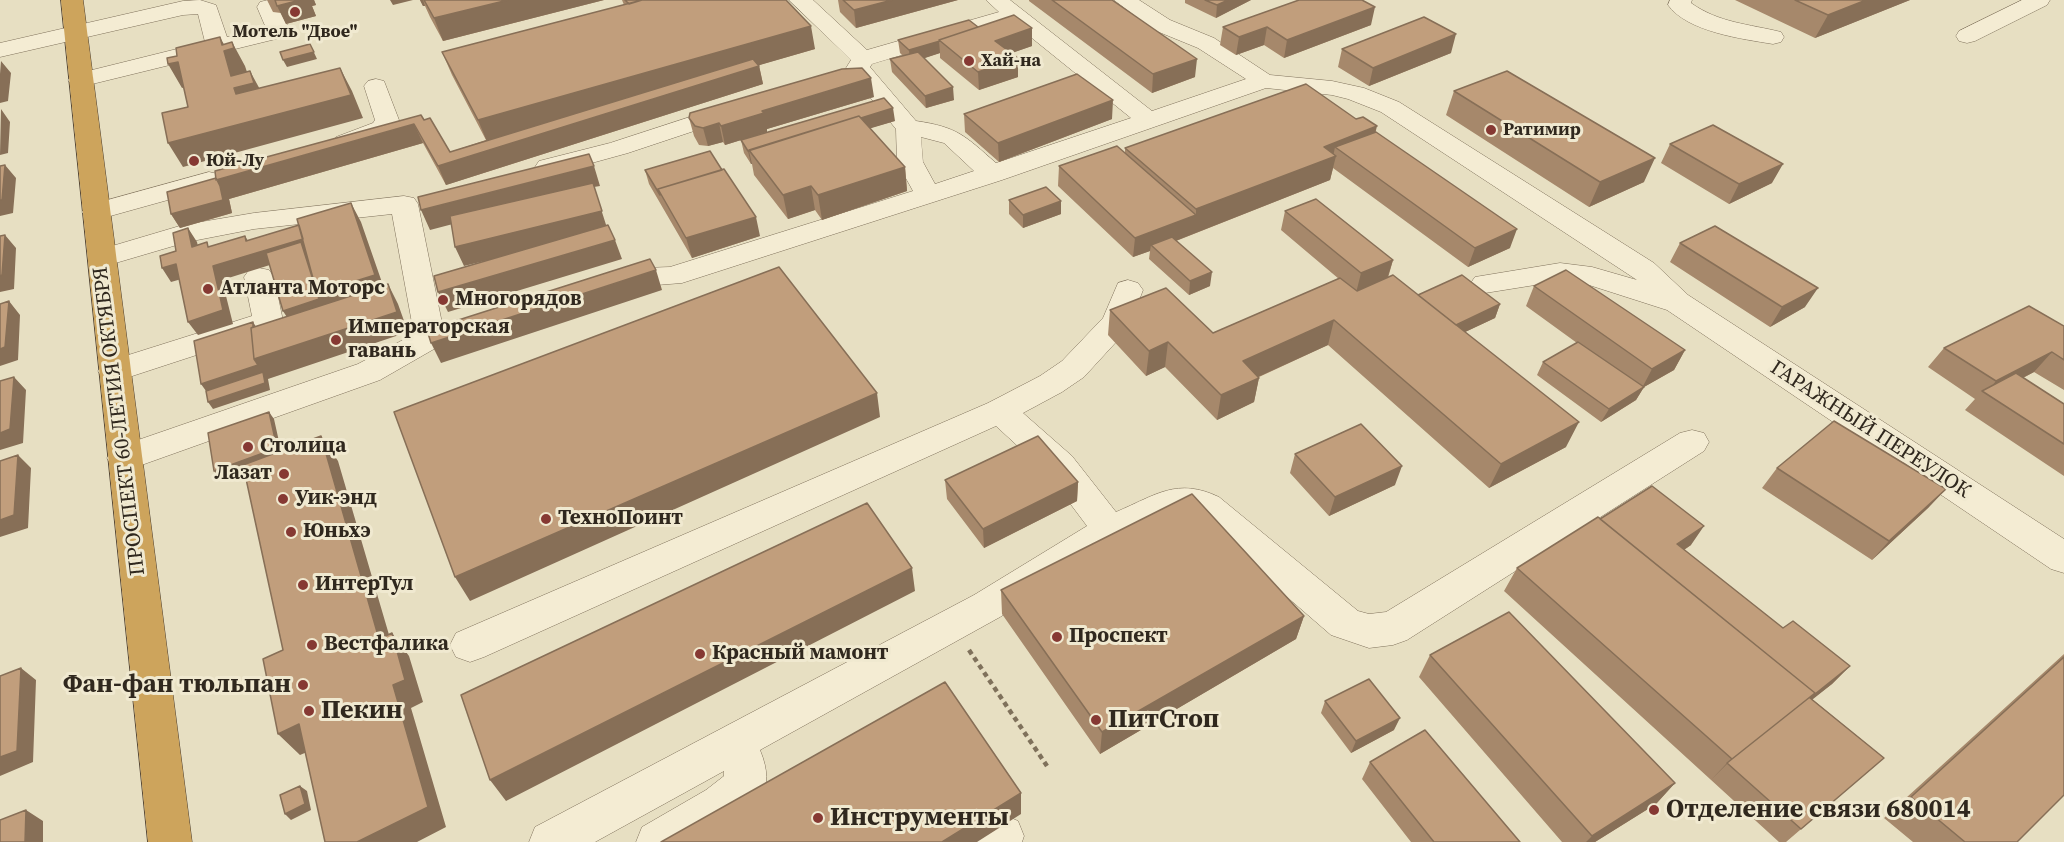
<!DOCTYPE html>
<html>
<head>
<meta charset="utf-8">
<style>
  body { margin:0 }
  canvas { display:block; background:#e7dfc2 }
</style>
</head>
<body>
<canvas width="2064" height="842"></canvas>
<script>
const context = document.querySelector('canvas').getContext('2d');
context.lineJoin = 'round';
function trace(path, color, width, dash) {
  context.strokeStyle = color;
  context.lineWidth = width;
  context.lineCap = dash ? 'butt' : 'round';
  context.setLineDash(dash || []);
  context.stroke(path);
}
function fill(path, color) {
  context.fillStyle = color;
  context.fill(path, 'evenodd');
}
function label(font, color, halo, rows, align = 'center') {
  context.font = font + ' "Source Serif 4",serif';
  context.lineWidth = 6;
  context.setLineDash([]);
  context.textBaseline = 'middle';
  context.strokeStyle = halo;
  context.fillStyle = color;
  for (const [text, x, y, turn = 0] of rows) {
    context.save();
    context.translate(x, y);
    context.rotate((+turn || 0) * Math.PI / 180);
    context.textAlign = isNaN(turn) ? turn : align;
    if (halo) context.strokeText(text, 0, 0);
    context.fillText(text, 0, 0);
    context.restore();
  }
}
const minor = new Path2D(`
  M200,0L216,5L227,37L266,28L257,7L260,2L268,0L276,2L289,29L284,37L80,87L72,85L68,80L72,75L205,42L198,14L183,15L0,57V43L183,1Z
  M789,0H813L867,50L999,12L986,0H1010L1152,111L1246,79L1198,48L1154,30L1114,0H1139L1170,20L1214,38L1270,75L1332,81L1364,88L1399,102L1654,263L1688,295L2064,539V573L2051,569L1667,310L1589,285L1560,281L1485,293L1475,291L1470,284L1475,277L1560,263L1592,267L1637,280L1381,112L1348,99L1332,95L1266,88L1002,180L682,283L644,286L614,295L604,292L599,285L604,278L644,268L670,267L913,191L897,162L896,129L846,68L851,60ZM1012,22L1131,118L996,163C965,136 958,127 916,121L870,67L872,64ZM921,137L944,143L974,171L935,184L923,162Z
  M1670,0H1692L1691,3C1719,23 1749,24 1781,32L1784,37L1781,42L1773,44C1743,39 1687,32 1668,5Z
  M2022,0H2050L2047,5L1975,41L1967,43L1959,41L1956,36L1959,31Z
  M376,79L384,81L399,120L392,133C375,140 354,152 336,147L332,142L336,137L373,123L375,120L364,86L368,81Z
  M733,103L742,105L745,110L742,115L628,153L548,175L539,173L535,167L539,161L610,143Z
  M209,172L218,174L222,180L218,186L96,220L86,218L82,212L86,206Z
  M404,196L414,198L418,204L445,338L441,345L380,380L136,467L124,471L112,467L107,458L112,449L358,364L414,334L392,214L254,229L187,242L102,267L92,264L88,258L92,252L183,225L254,213Z
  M259,268L269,270L274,277L283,321L279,328L114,382L103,379L98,371L103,363L252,316L244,277L249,270Z
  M1128,280L1138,283L1143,290L1128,329L1084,377L1062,392L1023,413L1072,456L1116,512C1156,495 1177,477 1219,497L1358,611L1369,614L1386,612L1680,433L1692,430L1704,433L1709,442L1704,451L1407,640L1393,645L1369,648L1331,635L1195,517L1183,514L1123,540L1000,617L760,750C777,791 758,807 724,827C717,832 709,838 700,841C689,842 650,842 636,842L642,827L706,790L724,776V771L595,842H529L535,827L974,595L1087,526L1048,474L996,426L484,657L470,662L456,657L450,645L456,633L988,403L1040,376L1062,361L1103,318L1118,283Z
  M1002,814L1018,821L1024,836L1022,842H971L977,827Z`);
const highway = new Path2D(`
  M61,0H83L192,842H148Z`);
trace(minor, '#7f715b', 1);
trace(highway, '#4d3f2f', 1);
trace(new Path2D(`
  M969,650L1047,766`), '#7f715b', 4.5, [5, 4]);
fill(minor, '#f4ecd3');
fill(highway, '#cda45c');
fill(new Path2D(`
  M267,0H314L316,5L312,6L316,16L286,24L281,13L273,12Z
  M420,0H604L443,41L430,17L425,6H423Z
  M622,0H786L815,49L759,65L763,84L446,185L423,143L229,199L232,213L180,228L171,214L424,120L450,152L486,140L452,75L442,52L624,5Z
  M838,0H958L856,28L840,12Z
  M1029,0H1112L1195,77L1152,93L1029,1Z
  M1185,0H1251L1216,18L1185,3Z
  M1735,0H1910L1815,38Z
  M1371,25L1284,58L1264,45L1236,55L1220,45L1223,27Z
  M978,27L1032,46L1011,53L1018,77L979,90L940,58V53L924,58L954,100L926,108L892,72L890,59L903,56L900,53L898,40Z
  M1342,49L1451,53L1369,86L1338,67Z
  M1454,91L1644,182L1589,207L1446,115Z
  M874,97L767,129V132L725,145L723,142L708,146L699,145L694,136L689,118Z
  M964,114L1112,119L999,162L965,132Z
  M1356,119L1376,132L1510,248L1468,267L1333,168L1330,180L1176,241L1210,286L1189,295L1149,259L1150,251L1133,257L1058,186L1059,166L1125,153V148Z
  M895,121L870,128L905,167L907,191L822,220L815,210L788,219L754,175L752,164H751L744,153L741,140Z
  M1670,144L1772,183L1729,204L1661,163Z
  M645,170L760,236L692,258L649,184Z
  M1009,200L1061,214L1023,228L1009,214Z
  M1285,211L1393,260L1388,278L1418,295L1500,304L1495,318L1465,332L1566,447L1489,488L1328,345L1259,377L1254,402L1217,420L1165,367L1146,376L1108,335L1110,310L1213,333L1339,279L1281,230Z
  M1680,243L1805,307L1770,327L1670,262Z
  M1534,286L1685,350L1674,370L1644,387L1636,400L1601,422L1537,375L1543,362L1577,343L1526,306Z
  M2064,326V390L2034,372L2023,378L2064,404V476L1965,410L1975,399L1928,367L1944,348Z
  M1295,454L1395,485L1329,516L1290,473Z
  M1777,468L1946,489L1928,508L1872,560L1762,488Z
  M945,480L1078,482L1077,501L984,548L947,499Z
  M1600,519L1691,545L1684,550L1783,628L1850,666L1832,684L1812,699L1884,758L1786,842H1779L1504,591L1517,568Z
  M1001,590L1304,616L1296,639L1100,754L1002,614Z
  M2064,654V795L2017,842H1913L1884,818Z
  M1430,655L1675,783L1656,804L1595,842H1562L1419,677Z
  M1325,701L1394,730L1351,753L1321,713Z
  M1370,762L1520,842H1411L1362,779Z`), '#a6886b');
fill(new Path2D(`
  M300,0H314L316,5L312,6L316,16L286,24L277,6Z
  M390,0H413L393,5Z
  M420,0H423L425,6H423Z
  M508,0H604L443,41L434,18Z
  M892,0H958L856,28L854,10Z
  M1228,0H1251L1216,18L1217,5Z
  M1866,0H1910L1815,38L1828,15Z
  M1375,7L1371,25L1284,58L1287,40Z
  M811,26L815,49L488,144L478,120Z
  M1267,27L1264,45L1236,55L1239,37Z
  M1032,28V46L995,59V41Z
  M1456,34L1451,53L1369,86L1373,68Z
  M220,37L227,50L232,42L245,66L247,72L250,71L263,95L236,94Z
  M939,41L940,53L910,63L909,50Z
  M310,44L317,59L287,67L283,60Z
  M1018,58V77L979,90L978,72Z
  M1197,59L1195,77L1152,93L1153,74Z
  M1,61L11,73L8,101L0,103V74Z
  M178,62L193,85L182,88L168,64Z
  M759,66L763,84L446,185L438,166Z
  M340,68L352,91L363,118L183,167L168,143Z
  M871,78L874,97L767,129V132L725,145L721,126L762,111Z
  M953,87L954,100L926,108L925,96Z
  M1113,100L1112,119L999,162L998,143Z
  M893,108L895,121L758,162L749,151Z
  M1,109L10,122L8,153L0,155Z
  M719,123L723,142L708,146L703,128Z
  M414,124L423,143L229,199L232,213L180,228L171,214L216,180Z
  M1377,126L1371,151L1335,147L1333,157L1336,156L1330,180L1155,249L1151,245L1150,251L1133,257L1135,238L1196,215V209L1324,147Z
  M748,151H749L752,164H751Z
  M1655,158L1644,182L1589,207L1600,182Z
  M1783,164L1772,183L1729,204L1739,184Z
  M5,165L16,178L13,213L0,216V200Z
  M594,166L600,186L594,187L608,231L464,266L455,247L594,187L430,230L421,210Z
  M905,167L907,191L822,220L818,195Z
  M811,186L815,210L788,219L783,195Z
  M1061,201V214L1023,228V215Z
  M351,203L361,222L386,294L292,325L283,311L305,254L222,280L233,324L198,335L188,322L213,266L246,241L245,236L253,249Z
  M756,217L760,236L692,258L686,238Z
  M188,228L197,242L201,260L192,247Z
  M1517,229L1510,248L1468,267L1475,248Z
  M5,235L16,248L14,289L0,292V276Z
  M615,240L622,259L448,312L438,292Z
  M1393,260L1387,279L1356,293L1361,273Z
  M176,264L185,278L171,282L162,268Z
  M656,270L662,290L441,363L431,343Z
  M1212,272L1210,286L1189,295L1190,281Z
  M388,284L398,304L408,332L268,379L270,390L213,409L208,402L211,398L201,384L254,359L253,322L262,336Z
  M1818,288L1805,307L1770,327L1782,307Z
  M9,301L20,315L18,360L0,366V349Z
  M1500,304L1495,318L1448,340L1453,327Z
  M1334,320L1328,345L1238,386L1243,361Z
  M1168,342L1165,367L1146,376L1149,351Z
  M1685,350L1674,370L1644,387L1636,400L1601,422L1609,409L1642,388L1652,369Z
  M2052,352L2034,372L1989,395L1986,393L1996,381Z
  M14,377L26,390L23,443L0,450V433Z
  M1259,378L1254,402L1217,420L1221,395Z
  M877,393L880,417L470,601L455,577Z
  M269,412L274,419L282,455L220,477L214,471Z
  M1579,422L1566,447L1489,488L1501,464Z
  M321,436L338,461L397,662L379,639Z
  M18,455L31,468L28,528L0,537V520Z
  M1402,466L1395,485L1329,516L1335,497Z
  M1078,482L1077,501L984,548L983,529Z
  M1946,489L1928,508L1872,560L1889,541Z
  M1704,526L1691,545L1664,563L1677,544Z
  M912,568L915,591L506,801L490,780Z
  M1304,616L1296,639L1100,754L1102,732Z
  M392,633L409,656L423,702L411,708L446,827L417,842H357L393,685Z
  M1850,666L1832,684L1730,765L1727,763L1711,780L1732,759Z
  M21,668L36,680L33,762L0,776V757Z
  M1400,718L1394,730L1351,753L1356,741Z
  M299,724L321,746L300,755L278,734Z
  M1675,783L1656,804L1595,842H1586L1592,836Z
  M300,786L307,791L311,810L291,820L285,814Z
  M1021,793V814L977,842H942Z
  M26,810L43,821V842H25Z`), '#876f57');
const building = new Path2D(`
  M275,0H300L277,6Z
  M424,0H508L434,18Z
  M625,0H642L629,4Z
  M642,0H786L811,26L478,120L442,52Z
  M843,0H892L854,10Z
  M1052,0H1112L1197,59L1153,74Z
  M1205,0H1228L1217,5Z
  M1299,0H1362L1375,7L1287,40L1267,27L1239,37L1223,27Z
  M1795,0H1866L1828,15Z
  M1014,15L1032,28L995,41L1018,58L978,72L939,40Z
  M1424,17L1456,34L1373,68L1342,49Z
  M969,20L978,27L939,40L940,41L909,50L898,40Z
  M220,37L222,45L232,42L234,48L224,51L231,76L250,71L254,83L234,88L236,94L340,68L351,95L168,143L162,113L188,107L178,62L168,64L167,58L177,56L176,48Z
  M310,44L314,52L283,60L280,52Z
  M918,52L953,87L925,96L890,59Z
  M753,59L759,66L438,166L414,124L216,180L215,171L421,115L424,120L430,118L450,152Z
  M862,68L871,78L762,111L764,113L721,126L719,123L703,128L695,126L689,118L690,113L842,69Z
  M1507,71L1655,158L1600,182L1454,91Z
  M1077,74L1113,100L998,143L964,114Z
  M1306,84L1356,119L1363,117L1377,126L1324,147L1336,156L1196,209L1125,148Z
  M884,98L893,108L861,118L859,116L748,151L741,140Z
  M859,116L905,167L818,195L811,186L783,195L749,150Z
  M1713,125L1783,164L1739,184L1670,144Z
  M1376,132L1517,229L1475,248L1335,147Z
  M1117,146L1196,215L1135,238L1059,166Z
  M710,151L722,170L658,189L660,195L645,170Z
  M589,154L594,166L421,210L418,197Z
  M5,165L2,200H0V166Z
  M724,169L756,217L686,238L658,189Z
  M216,178L220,186L223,200L171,214L167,192Z
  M593,183L602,211L455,247L450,216Z
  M1046,187L1061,201L1023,215L1009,200Z
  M1316,199L1393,260L1361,273L1285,211Z
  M351,203L375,275L317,293L297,219Z
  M299,225L303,239L213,266L223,310L188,322L176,264L162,268L160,256L176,251L173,233L188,228L192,247L207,242L208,247L245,236L246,241Z
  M608,225L615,240L438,292L434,276Z
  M1715,226L1818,288L1782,307L1680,243Z
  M5,235L2,275L0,276V236Z
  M1172,237L1212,272L1190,281L1151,245Z
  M301,242L319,299L283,311L266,253Z
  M650,259L656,270L431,343L427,330Z
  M779,267L877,393L455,577L394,412Z
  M1566,270L1685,350L1652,369L1534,286Z
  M1393,275L1579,422L1501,464L1334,320L1243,361L1259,378L1221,395L1168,342L1149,351L1110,310L1166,288L1213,333L1340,278L1357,291Z
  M1462,275L1500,304L1456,325L1418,295Z
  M388,284L397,312L254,359L251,328Z
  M9,301L5,347L0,349V304Z
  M2029,306L2064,326V360L2052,352L1996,381L1944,348Z
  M253,322V327L251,328L254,359L258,365L201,384L194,341Z
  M1578,342L1644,387L1609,409L1543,362Z
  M263,372L265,383L208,402L206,391Z
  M2016,373L2064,404V444L1982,391Z
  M14,377L10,429L0,433V381Z
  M269,412L277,448L214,471L208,433Z
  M1834,421L1946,489L1889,541L1777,468Z
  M1361,424L1402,466L1335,497L1295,454Z
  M321,436L379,639L392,633L405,680L393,685L428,807L357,842H325L299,724L278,734L263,659L283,650L243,465Z
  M1038,436L1078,482L983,529L945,480Z
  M18,455L14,515L0,520V461Z
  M1652,486L1704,526L1677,544L1783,628L1793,621L1850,666L1810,698L1884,758L1801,829L1727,763L1815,693L1600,519Z
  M1192,494L1304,616L1102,732L1001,590Z
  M867,503L912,568L490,780L461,695Z
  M1598,517L1815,693L1732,759L1517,568Z
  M1509,612L1675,783L1592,836L1430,655Z
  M2064,657V795L2017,842H1965L1911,797Z
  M21,668L17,751L0,757V676Z
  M1369,679L1400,718L1356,741L1325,701Z
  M945,682L1021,793L942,842H661Z
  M1425,730L1520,842H1434L1370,762Z
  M300,786L305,804L285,814L280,795Z
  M26,810L25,842H0V820Z`);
fill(building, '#c19e7c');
trace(building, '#876f57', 1.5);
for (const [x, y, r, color] of [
  [295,12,6,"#863933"],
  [969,61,6,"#863933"],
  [1491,130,6,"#863933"],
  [194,161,6,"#863933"],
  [208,289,6,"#863933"],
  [443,300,6,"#863933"],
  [336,340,6,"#863933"],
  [248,447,6,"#863933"],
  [284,474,6,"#863933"],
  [283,499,6,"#863933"],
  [546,519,6,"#863933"],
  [291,532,6,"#863933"],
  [303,585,6,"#863933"],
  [1057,637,6,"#863933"],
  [312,645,6,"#863933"],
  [700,654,6,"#863933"],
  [303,685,6,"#863933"],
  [309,711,6,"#863933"],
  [1096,720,6,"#863933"],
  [1654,810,6,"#863933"],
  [818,818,6,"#863933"]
]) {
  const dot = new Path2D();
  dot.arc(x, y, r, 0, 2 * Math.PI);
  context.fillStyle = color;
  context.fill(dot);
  trace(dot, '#f0e9d0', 2);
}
label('bold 18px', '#30281e', '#f0e9d0', [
  ["Мотель \"Двое\"",295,32,"center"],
  ["Хай-на",981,61],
  ["Ратимир",1503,130],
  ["Юй-Лу",206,161]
], 'left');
label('bold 21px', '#30281e', '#f0e9d0', [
  ["Атланта Моторс",220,289],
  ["Многорядов",455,300],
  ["Императорская",348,328],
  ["гавань",348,352],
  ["Столица",260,447],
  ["Лазат",272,474,"right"],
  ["Уик-энд",295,499],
  ["ТехноПоинт",558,519],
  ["Юньхэ",303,532],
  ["ИнтерТул",315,585],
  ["Проспект",1069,637],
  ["Вестфалика",324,645],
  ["Красный мамонт",712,654]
], 'left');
label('21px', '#30281e', '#f0e9d0', [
  ["ПРОСПЕКТ 60-ЛЕТИЯ ОКТЯБРЯ",120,421,-97],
  ["ГАРАЖНЫЙ ПЕРЕУЛОК",1870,430,33]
]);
label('bold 26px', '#30281e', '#f0e9d0', [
  ["Фан-фан тюльпан",291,685,"right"],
  ["Пекин",321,711],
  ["ПитСтоп",1108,720],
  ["Отделение связи 680014",1666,810],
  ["Инструменты",830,818]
], 'left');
</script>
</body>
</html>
